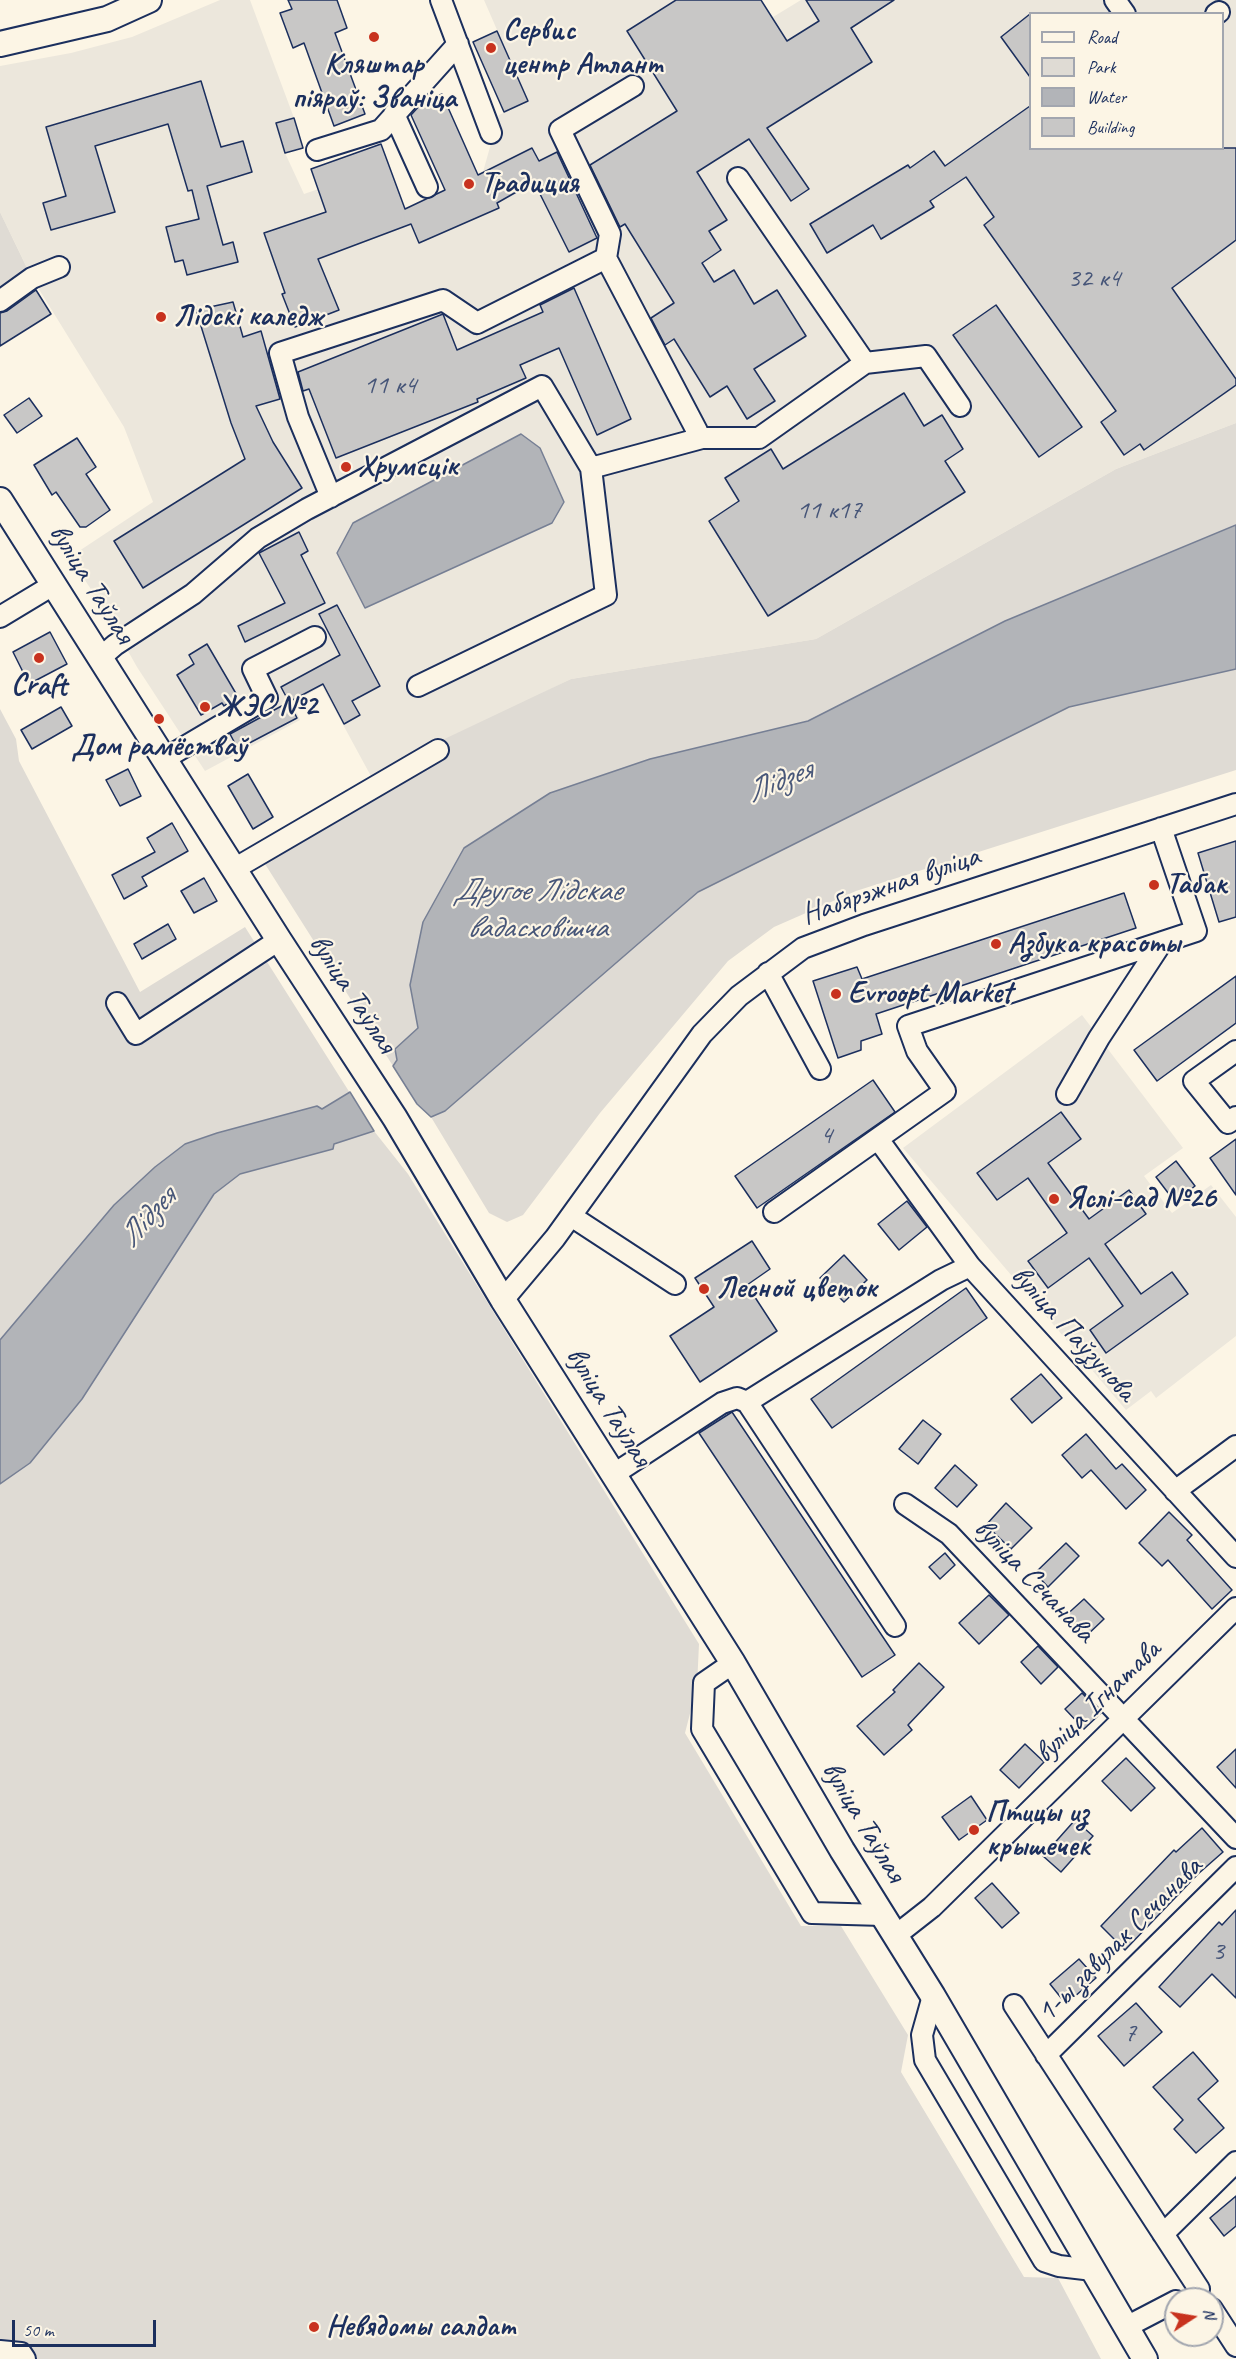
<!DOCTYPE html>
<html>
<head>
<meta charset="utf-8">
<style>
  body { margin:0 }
  #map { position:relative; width:1236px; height:2359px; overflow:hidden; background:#fcf5e5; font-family:Caveat,sans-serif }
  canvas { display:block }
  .legend { position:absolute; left:1029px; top:12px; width:195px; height:138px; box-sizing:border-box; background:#fcf5e5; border:2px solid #a2a6af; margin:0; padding:8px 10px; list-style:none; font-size:18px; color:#1b2f5e }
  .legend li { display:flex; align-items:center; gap:12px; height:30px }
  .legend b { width:30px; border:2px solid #a2a6af }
  .north { position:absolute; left:1164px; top:2287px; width:60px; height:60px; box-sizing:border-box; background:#fcf5e5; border:2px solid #a2a6af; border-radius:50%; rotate:78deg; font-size:16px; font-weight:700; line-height:24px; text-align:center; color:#1b2f5e }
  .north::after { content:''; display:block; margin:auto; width:21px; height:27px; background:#c8321e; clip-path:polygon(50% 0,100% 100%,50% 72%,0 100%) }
  .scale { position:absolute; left:12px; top:2320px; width:144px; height:27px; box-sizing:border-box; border:3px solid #1b2f5e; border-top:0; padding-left:8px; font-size:18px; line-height:21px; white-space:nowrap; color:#1b2f5e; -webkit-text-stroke:4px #fcf5e5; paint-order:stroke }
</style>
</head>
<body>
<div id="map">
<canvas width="1236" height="2359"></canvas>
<ul class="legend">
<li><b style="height:8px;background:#fcf5e5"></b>Road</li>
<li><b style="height:16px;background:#dfdbd4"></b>Park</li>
<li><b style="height:16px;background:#b2b4b8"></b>Water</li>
<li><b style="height:16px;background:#c8c7c6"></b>Building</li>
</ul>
<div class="north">N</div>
<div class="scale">50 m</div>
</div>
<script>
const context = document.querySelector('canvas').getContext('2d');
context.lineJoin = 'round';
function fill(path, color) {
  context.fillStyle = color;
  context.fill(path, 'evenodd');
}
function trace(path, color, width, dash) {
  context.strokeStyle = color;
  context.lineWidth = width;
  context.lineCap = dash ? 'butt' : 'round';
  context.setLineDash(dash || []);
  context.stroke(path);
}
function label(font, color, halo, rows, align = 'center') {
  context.font = font + ' Caveat,sans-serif';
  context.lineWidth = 4.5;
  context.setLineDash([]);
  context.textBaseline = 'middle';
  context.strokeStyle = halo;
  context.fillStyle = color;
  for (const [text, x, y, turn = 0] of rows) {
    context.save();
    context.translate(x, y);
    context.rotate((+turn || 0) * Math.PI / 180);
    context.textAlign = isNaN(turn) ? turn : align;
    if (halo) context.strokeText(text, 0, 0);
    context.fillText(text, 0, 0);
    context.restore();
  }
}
fill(new Path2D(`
  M220,0H250L294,118L276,124L285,153L304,194L374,170L405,209L483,172L499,115L528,101L484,0H761L773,17L801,0H1236V423L1116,469L816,639L571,679L372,778L322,686L293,703L300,720L205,771L137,667L107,614L70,557L153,502L124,427L32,278L0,212V66L71,53L132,37ZM1030,14H1222V148H1030Z
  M1082,1015L1183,1148L1144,1176L1172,1213L1211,1185L1236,1217V1336L1156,1398L1151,1391L1126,1410L903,1148Z`), '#ece7dc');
fill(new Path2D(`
  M0,212L27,268L0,287Z
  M1236,423V525L1005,621L808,721L650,759L410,985L418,1028L395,1049L397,1060L393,1066L253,845L417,752L571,679L816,639L1116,469Z
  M1236,669V770L856,891L774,927L728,961L600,1113L523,1215L507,1222L489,1213L431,1117L445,1111L698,892L1069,707Z
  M0,709L16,739L19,761L140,992L245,927L374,1131L408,1174L699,1644L697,1686L685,1733L801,1926H841L908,2035L901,2072L1024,2277L1058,2278L1101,2359H33L0,2349Z`), '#dfdbd4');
const water = new Path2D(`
  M521,434L540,448L564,502L552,523L365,608L337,553L353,523Z
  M1236,525V669L1069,707L698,892L445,1111L431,1117L417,1104L393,1066L397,1060L395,1049L418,1028L410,985L423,922L464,848L550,793L650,759L808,721L1005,621Z
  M350,1092L374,1131L334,1144L333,1149L240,1174L214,1194L82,1399L30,1463L0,1484V1340L114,1205L155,1167L185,1144L217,1133L317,1106L322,1109Z`);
fill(water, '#b2b4b8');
trace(water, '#767f94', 1.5);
const building = new Path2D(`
  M288,0H337L347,28L335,33L365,114L334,126L304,43L293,48L280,13L292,9Z
  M676,0H761L787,41L819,21L806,0H894L851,28L872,62L767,128L809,189L791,201L749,139L697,172L727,220L709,231L721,250L702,263L714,282L734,270L754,304L777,290L806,336L754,369L775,401L747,419L727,386L710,397L674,339L665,345L651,318L674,303L625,224L620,227L590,165L677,111L627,31Z
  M1030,14V77L1001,37Z
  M497,31L528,101L504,112L473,42Z
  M201,81L221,147L243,141L252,172L207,186L223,245L233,242L238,262L187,275L183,260L175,262L166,227L199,219L192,190L188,191L168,124L95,146L115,212L51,230L43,203L66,196L46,127Z
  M442,94L478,175L532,148L539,161L557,152L597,238L569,252L534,182L497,203L499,208L419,243L411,224L318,259L339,310L295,327L282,294L285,293L264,233L326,212L311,169L381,144L405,209L445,190L411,115L421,104Z
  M1030,106V148H1236V240L1172,288L1236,379V385L1144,450L1140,444L1124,455L1101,422L1116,411L984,225L994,217L966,177L930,201L934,207L881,239L873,225L827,253L810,224L908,165L910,168L934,151L945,166Z
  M294,118L303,148L285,153L276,123Z
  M574,288L631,419L597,435L559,348L520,365L526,378L477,399L478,402L336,458L309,389L303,391L298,372L443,314L457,350L543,312L540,305Z
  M36,290L51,314L0,346V313L7,311Z
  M233,302L243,337L261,331L280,399L256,406L273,442L302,488L143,588L114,541L245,459L231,423L196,310Z
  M996,305L1082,427L1039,457L953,335Z
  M904,393L924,426L942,415L963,449L945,461L965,492L768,616L709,521L739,501L725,478L771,449L783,469Z
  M29,398L42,416L17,433L4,415Z
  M77,438L96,467L86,474L110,510L86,527H80L56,492L52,495L34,465Z
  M299,532L308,551L301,555L325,603L245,642L238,626L285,603L259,553Z
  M337,605L380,686L352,701L360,715L344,724L323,684L289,702L281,687L340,655L319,614Z
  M50,632L67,664L29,684L13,652Z
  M207,644L238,697L224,706L222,703L201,715L177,675L194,664L189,655Z
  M289,702L297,718L238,749L230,734Z
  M61,707L72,726L32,749L21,730Z
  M128,769L141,796L120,806L106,780Z
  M248,774L273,817L253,829L228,786Z
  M172,823L188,851L142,877L147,886L124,899L112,875L155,852L147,838Z
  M1236,841V917L1219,922L1198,853Z
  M204,878L217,901L194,913L181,891Z
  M1124,893L1136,928L876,1014L882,1034L861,1041V1050L838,1058L813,981L857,967L862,979Z
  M168,924L176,939L142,959L134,944Z
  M1236,976V1023L1157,1081L1134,1050Z
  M873,1080L895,1112L757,1208L735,1176Z
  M1061,1112L1081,1139L1048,1163L1089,1219L1129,1190L1146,1214L1105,1244L1141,1294L1172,1272L1188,1294L1106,1353L1090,1330L1123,1306L1089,1258L1048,1288L1028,1261L1067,1233L1028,1178L997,1200L977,1173Z
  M1236,1139V1195L1210,1158Z
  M1176,1161L1195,1186L1175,1202L1156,1177Z
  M907,1201L927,1227L899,1250L878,1224Z
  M752,1241L770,1269L747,1285L777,1331L700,1382L670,1336L714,1307L695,1278Z
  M844,1255L867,1280L844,1302L820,1278Z
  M966,1288L987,1318L832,1428L811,1399Z
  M1041,1374L1062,1398L1032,1423L1011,1399Z
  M732,1412L895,1655L862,1677L699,1433Z
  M923,1420L941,1434L918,1464L899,1449Z
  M1086,1434L1116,1469L1122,1464L1146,1490L1126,1509L1091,1470L1082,1478L1062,1455Z
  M955,1465L977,1485L957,1507L935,1488Z
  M1006,1503L1032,1528L1011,1549L986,1525Z
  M1169,1512L1192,1535L1187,1540L1232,1590L1212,1609L1168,1560L1162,1566L1139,1543Z
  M1066,1543L1079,1556L1048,1587L1035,1573Z
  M945,1553L955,1565L940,1579L929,1567Z
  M989,1595L1009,1615L979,1644L959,1623Z
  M1084,1599L1104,1619L1083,1639L1063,1618Z
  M1038,1646L1058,1667L1041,1684L1021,1662Z
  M919,1663L944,1687L908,1725L912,1730L884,1755L857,1726L895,1692L893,1690Z
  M1082,1693L1101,1713L1084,1729L1065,1709Z
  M1025,1744L1044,1762L1019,1788L1000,1770Z
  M1236,1749V1788L1217,1767Z
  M1126,1758L1155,1788L1131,1811L1102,1781Z
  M971,1796L987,1820L959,1840L942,1817Z
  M1075,1820L1093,1836L1061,1872L1043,1856Z
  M1202,1828L1223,1852L1198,1874L1125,1950L1101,1926L1174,1850L1176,1852Z
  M992,1883L1019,1913L1002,1928L975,1898Z
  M1236,1910V1998L1212,1974L1180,2007L1159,1987L1219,1922L1222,1925Z
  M1079,1959L1096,1978L1066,2004L1050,1984Z
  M1136,2003L1162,2032L1124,2066L1098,2036Z
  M1193,2052L1218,2081L1198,2099L1224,2128L1196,2153L1174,2129L1183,2120L1153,2087Z
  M1236,2196V2226L1224,2236L1210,2218Z`);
fill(building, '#c8c7c6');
trace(building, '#1b2f5e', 1.5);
const minor = new Path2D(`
  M441,0L491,133
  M1115,0L1125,14
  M1216,14L1219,12
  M633,86L560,130L610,234L606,258L697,431
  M394,114L427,187
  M317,150L381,130L458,44
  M0,301L32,278L59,267
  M865,363L926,356L960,406
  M331,497L298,417L280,353L443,300L477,323L606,258
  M0,617L53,585
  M100,658L115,645L193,594L258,538L307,509L542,386L591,468
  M418,686L606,595L591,468L702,438H759L865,363L738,178
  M164,759L267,698L253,669L315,637
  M234,869L438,750
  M768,973L820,1069
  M117,1003L136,1034L279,940
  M1236,1051L1194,1081L1228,1123L1236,1117
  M1067,1094L1099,1038L1162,942
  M878,1139L970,1266L1236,1557
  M774,1212L945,1091L917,1051L908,1026L1196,931L1161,828
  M571,1216L675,1284
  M503,1300L555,1238L702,1034L739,996L803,948L864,925L1236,804
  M747,1402L941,1280L970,1266
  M614,1474L722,1403L737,1398L747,1402L895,1626
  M1175,1491L1236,1446
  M905,1504L949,1534L1236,1838
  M733,1663L704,1683L702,1729L812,1913L883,1915
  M895,1936L932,1907L1236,1608
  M933,1996L922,2035L925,2060L1044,2261L1059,2266L1093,2270
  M1014,2005L1199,2289
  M1046,2055L1236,1867
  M1163,2234L1236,2162
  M1212,2309L1236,2346
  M1128,2326L1176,2301
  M0,2351L21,2353L25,2359`);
const major = new Path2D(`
  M0,44L107,19L149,0
  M0,500L279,940L395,1118L503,1300L733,1663L842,1850L933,1996L1145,2359`);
trace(minor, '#1b2f5e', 24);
trace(major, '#1b2f5e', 28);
trace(minor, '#fcf5e5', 20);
trace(major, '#fcf5e5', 24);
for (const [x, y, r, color] of [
  [374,37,6,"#c8321e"],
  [491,48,6,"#c8321e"],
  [469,184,6,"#c8321e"],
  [161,317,6,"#c8321e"],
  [346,467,6,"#c8321e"],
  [39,658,6,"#c8321e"],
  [205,707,6,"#c8321e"],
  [159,719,6,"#c8321e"],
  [1154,885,6,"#c8321e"],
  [996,944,6,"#c8321e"],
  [836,994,6,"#c8321e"],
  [1054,1199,6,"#c8321e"],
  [704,1289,6,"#c8321e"],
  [974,1830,6,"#c8321e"],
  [314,2327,6,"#c8321e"]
]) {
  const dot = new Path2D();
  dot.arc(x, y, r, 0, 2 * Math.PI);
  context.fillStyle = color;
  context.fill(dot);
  trace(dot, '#fcf5e5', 2);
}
label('27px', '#465578', null, [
  ["32 к4",1094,279],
  ["11 к4",390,386],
  ["11 к17",829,511],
  ["4",826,1136],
  ["3",1218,1952],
  ["7",1130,2034]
]);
label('bold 30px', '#1b2f5e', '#fcf5e5', [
  ["Сервис",503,31],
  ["центр Атлант",503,65],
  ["Кляштар",374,65,"center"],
  ["піяраў: Званіца",374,99,"center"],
  ["Традиция",481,184],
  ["Лідскі каледж",173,317],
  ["Хрумсцік",358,467],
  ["Craft",39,686,"center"],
  ["ЖЭС №2",217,707],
  ["Дом рамёстваў",159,747,"center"],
  ["Табак",1166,885],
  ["Азбука красоты",1008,944],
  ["Evroopt Market",848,994],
  ["Яслі-сад №26",1066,1199],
  ["Лесной цветок",716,1289],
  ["Птицы из",986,1813],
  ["крышечек",986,1847],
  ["Невядомы салдат",326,2327]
], 'left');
label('30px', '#1b2f5e', '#fcf5e5', [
  ["вуліца Таўлая",91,584,58],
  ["Набярэжная вуліца",891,886,-19],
  ["вуліца Таўлая",352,994,57],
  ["вуліца Паўзунова",1073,1334,48],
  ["вуліца Таўлая",608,1407,58],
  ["вуліца Сечанава",1034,1581,46],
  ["вуліца Ігнатава",1098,1702,-44],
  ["вуліца Таўлая",863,1822,59],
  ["1-ы завулак Сечанава",1120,1940,-45]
]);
label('italic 32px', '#485779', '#fcf5e5', [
  ["Лідзея",779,782,-22],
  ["Другое Лідскае",537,892],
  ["вадасховішча",537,929],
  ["Лідзея",148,1218,-48]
]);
</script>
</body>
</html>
